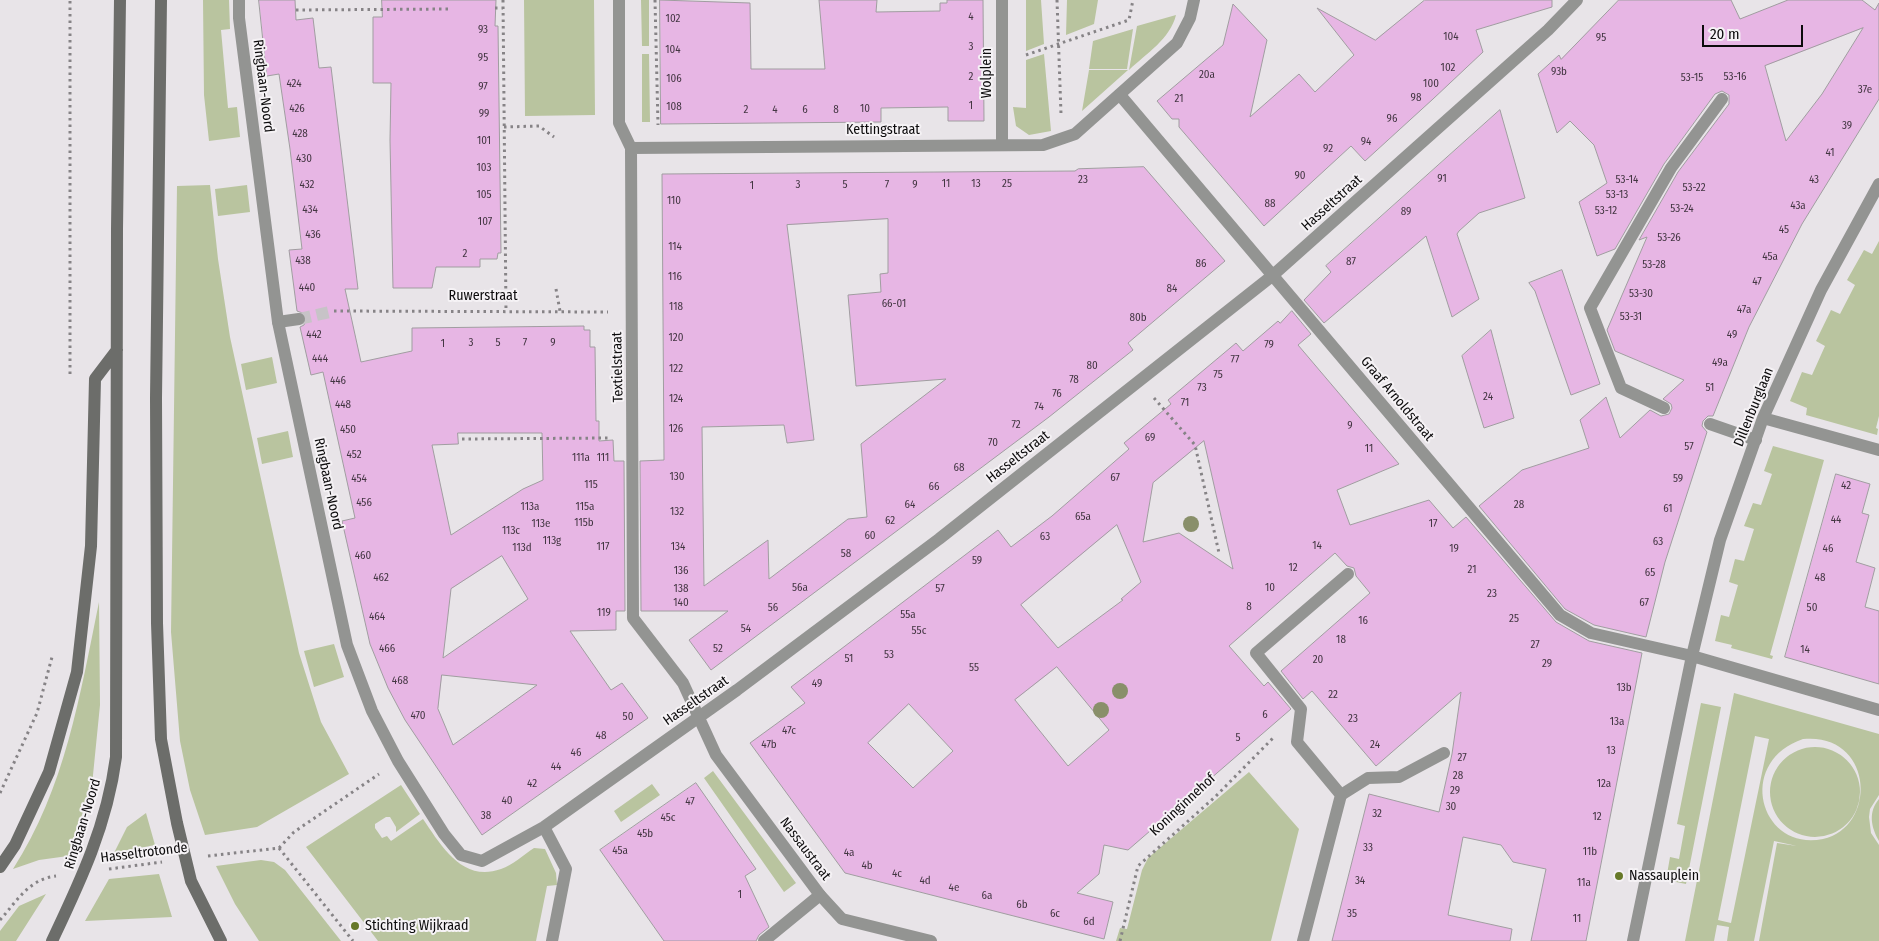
<!DOCTYPE html>
<html>
<head>
<meta charset="utf-8">
<style>
  body { margin:0 }
  #map { position:relative; width:1879px; height:941px; overflow:hidden; background:#e8e4e8; font-family:"Fira Sans Condensed",sans-serif }
  canvas { display:block }
  .scale { position:absolute; left:1702px; top:25px; width:101px; height:22px; box-sizing:border-box; border:2px solid #0c0b0c; border-top:0; padding-left:6px; font-size:15px; line-height:18px; white-space:nowrap; color:#0c0b0c; -webkit-text-stroke:4px #f5f2f5; paint-order:stroke }
</style>
</head>
<body>
<div id="map">
<canvas width="1879" height="941"></canvas>
<div class="scale">20 m</div>
</div>
<script>
const context = document.querySelector('canvas').getContext('2d');
context.lineJoin = 'round';
function fill(path, color) {
  context.fillStyle = color;
  context.fill(path, 'evenodd');
}
function trace(path, color, width, dash) {
  context.strokeStyle = color;
  context.lineWidth = width;
  context.lineCap = dash ? 'butt' : 'round';
  context.setLineDash(dash || []);
  context.stroke(path);
}
function label(font, color, halo, rows, align = 'center') {
  context.font = font + ' "Fira Sans Condensed",sans-serif';
  context.lineWidth = 4;
  context.setLineDash([]);
  context.textBaseline = 'middle';
  context.strokeStyle = halo;
  context.fillStyle = color;
  for (const [text, x, y, turn = 0] of rows) {
    context.save();
    context.translate(x, y);
    context.rotate((+turn || 0) * Math.PI / 180);
    context.textAlign = isNaN(turn) ? turn : align;
    if (halo) context.strokeText(text, 0, 0);
    context.fillText(text, 0, 0);
    context.restore();
  }
}
fill(new Path2D(`
  M203,0H229L230,29L221,30L228,108L237,107L240,137L209,141L204,95Z
  M524,0H594L595,115L525,116Z
  M641,0H649V46H642Z
  M1026,0H1041L1044,44L1026,51Z
  M1067,0H1098L1094,24L1066,35Z
  M1176,15C1170,39 1147,53 1129,70L1137,26Z
  M1133,29L1127,69H1089L1093,41Z
  M642,54H649L650,122H642Z
  M1044,54L1051,131L1029,135L1016,126L1013,107L1026,108V60Z
  M1089,70H1128L1082,111Z
  M210,185L218,259L230,337L299,653L321,722L349,774L257,827L205,835L190,790L180,741L171,632L177,186Z
  M247,185L250,212L218,216L215,189Z
  M1879,241V416L1876,428L1878,429L1877,435L1806,415L1807,408L1790,401L1802,372L1812,375L1825,346L1816,341L1831,310L1840,314L1855,285L1847,280L1864,250L1872,254Z
  M272,357L277,383L246,390L241,364Z
  M288,431L293,457L262,464L257,438Z
  M1773,446L1824,460L1770,655L1773,656L1772,659L1731,648L1732,645L1715,641L1721,615L1729,617L1738,585L1729,582L1735,559L1744,561L1754,529L1744,526L1753,503L1761,505L1772,474L1764,471Z
  M99,602L100,705L92,785L68,856L39,860L13,869C65,789 80,695 99,602Z
  M334,644L344,677L314,687L304,651Z
  M1734,693L1879,734V795L1870,809L1869,817L1871,833L1879,845V941H1759L1777,843L1797,846L1774,841L1754,941H1727L1729,927L1717,925L1714,941H1685ZM1755,736L1769,739L1731,923L1718,920ZM1803,739C1873,732 1879,826 1823,839C1760,852 1735,762 1803,739Z
  M1701,703L1721,707L1686,884L1666,880L1670,857L1679,859L1685,826L1677,824Z
  M1770 792a45 45 0 1 1 90 0a45 45 0 1 1-90 0Z
  M713,771L796,883L784,892L704,778Z
  M1249,772L1299,829L1271,941H1116L1120,928L1127,929L1142,870L1148,858Z
  M652,784L660,795L621,822L614,811Z
  M401,785L420,814L396,832V827L390,817H386L375,824V828L382,838L387,836L391,841L423,819C441,845 462,883 501,869C513,865 523,855 534,848L545,849L556,873L557,885L547,886L536,941H378L306,847Z
  M1879,799V841C1871,827 1868,812 1879,799Z
  M146,813L155,845L114,853L127,827Z
  M261,860L274,862L285,870L341,941H259L235,904L216,866Z
  M159,874L172,917L85,921L109,879Z
  M46,894L16,941H0V931L19,906Z`), '#b9c49f');
const building = new Path2D(`
  M259,0H295L296,20L313,18L319,68L331,67L358,289H345L361,362L412,351V328L584,326V330H590V347H595L596,421H599V441L613,440L614,461H624L625,611H616V630L570,631L611,690L622,683L648,718L482,835L405,720L388,688L370,644L342,521L355,518L323,372L311,375L300,327L304,325L307,318L305,314L297,311L289,250L302,249L290,149L279,74L267,76ZM458,433H542L543,480L523,489L451,535L432,445L458,444ZM502,556L528,599L443,658L451,589ZM442,675L537,685L453,745L438,709Z
  M382,0H496L495,26H498L501,253H498L497,259H480V267H436L432,288H393L390,140L391,83H373V17H382Z
  M660,0L750,3L751,69H825L819,0H877L876,12L940,11V3H947V0H983L984,121H948V107L881,108V122L661,124Z
  M1425,0H1552V7L1476,30L1483,52L1433,99L1365,161L1351,146L1264,226L1179,127V119H1172L1157,101L1223,45L1233,4L1267,40L1250,117L1299,74L1315,92L1354,55L1317,8L1375,40Z
  M1619,0H1731L1740,19L1788,0H1862L1875,10L1879,3V99L1802,224L1749,327L1713,416H1708L1703,421L1702,426L1707,432L1665,562L1646,637L1594,625L1565,609L1479,506L1522,470L1589,448L1580,420L1606,397L1620,438L1650,410L1661,416L1669,414L1672,408L1671,404L1663,399L1684,380L1615,351L1607,330L1647,237L1639,240L1678,172L1729,104V95L1722,91L1715,94L1664,164L1615,249L1597,256L1579,202L1607,183L1594,145L1570,121L1557,133L1538,74L1559,55L1561,59ZM1863,28L1822,94L1786,141L1765,66Z
  M1500,110L1525,198L1479,213L1459,231L1457,234L1479,299L1452,317L1426,236L1324,323L1304,300L1331,272L1326,266Z
  M1144,167L1225,261L1128,343L1133,350L1049,417L711,670L689,640L728,611H641L640,461L664,460L662,174L1075,171L1078,169ZM888,219V273L880,274L881,292L848,295L856,386L946,379L861,444L867,517L848,519L769,579L768,540L704,586L702,427L784,425L787,443L814,440L787,225Z
  M1562,270L1600,384L1571,395L1535,291L1529,283Z
  M1292,311L1311,334L1298,345L1399,464L1337,490L1350,525L1429,500L1453,528L1466,517L1556,622L1589,641L1642,653L1586,941H1531L1546,869L1513,862L1501,845L1463,837L1448,915L1512,929L1510,941H1332L1369,794L1439,812L1452,754L1461,692L1376,766L1312,691L1303,699L1281,671L1370,593L1356,576L1354,568L1347,566L1335,553L1229,646L1264,686L1268,682L1291,709L1128,850L1104,845L1099,874L1077,893L1113,902L1104,939L845,873L750,743L805,703L791,687L998,530L1011,547L1052,516L1129,449L1124,443L1171,404L1168,400L1236,343L1243,351L1278,321L1280,323ZM1204,441L1233,569L1179,533L1143,542L1153,483ZM1117,525L1141,582L1121,599L1123,600L1058,648L1021,605ZM1057,667L1109,730L1068,766L1015,700ZM909,704L953,751L913,788L868,743Z
  M1491,330L1514,418L1484,428L1462,356Z
  M1836,474L1870,484L1862,513L1869,515L1856,562L1875,568L1865,607L1879,611V684L1785,657Z
  M696,783L756,869L745,876L769,927L759,935L756,941H664L600,850Z`);
fill(building, '#e7b6e4');
trace(building, '#a09da0', 1);
trace(new Path2D(`
  M299,319L334,311`), '#c7c3c7', 12, [12, 6]);
trace(new Path2D(`
  M503,0L506,312
  M655,0L658,125
  M1057,0L1061,114
  M495,8H503
  M296,10L450,9
  M1026,55L1129,20L1133,0
  M504,127L539,126L554,137
  M556,289L560,311
  M334,311L608,312
  M70,374V0
  M1154,398L1195,445L1219,553
  M462,439L609,438
  M0,793L37,713L52,657
  M279,848L353,941
  M208,856L279,848L294,832L379,774
  M109,869L162,862
  M0,920C17,901 29,879 56,876
  M1120,941L1138,866L1216,796L1274,737`), '#868386', 3, [2.5, 4]);
trace(new Path2D(`
  M1664,408L1621,388L1590,308L1671,168L1722,99
  M1710,424L1756,440
  M1341,795L1368,778L1399,777L1444,753
  M764,941L820,895`), '#939492', 12);
trace(new Path2D(`
  M278,322L299,319`), '#939492', 12);
trace(new Path2D(`
  M239,0V18L278,322L347,645L372,711L398,761L444,834L461,855L482,861L544,827L737,690L939,539L1272,276L1548,30L1577,0
  M619,0V123L631,148L633,618L683,683L716,755L820,895L842,919L931,941
  M1002,0V145
  M1120,95L1560,615L1591,633L1692,656L1879,710
  M631,148L1043,145L1075,134L1177,43L1190,18L1194,0
  M1763,418L1879,450
  M544,827L566,869L552,941
  M1303,941L1341,795L1297,742L1301,709L1256,653L1348,574
  M1633,941L1692,656L1720,540L1763,418L1821,290L1879,184`), '#939492', 12);
trace(new Path2D(`
  M161,0L156,398L157,623L161,739L177,823L191,881L221,941
  M0,867L15,845L49,772L77,672L91,546L95,379L117,350
  M52,941C81,880 107,825 116,757L117,229L120,0`), '#6c6d6a', 12);
context.fillStyle = '#898f6a';
for (const [x, y] of [
  [1191,524],
  [1120,691],
  [1101,710]
]) {
  context.beginPath();
  context.arc(x, y, 8, 0, 2 * Math.PI);
  context.fill();
}
for (const [x, y, r, color] of [
  [1619,876,5,"#677929"],
  [355,926,5,"#677929"]
]) {
  const dot = new Path2D();
  dot.arc(x, y, r, 0, 2 * Math.PI);
  context.fillStyle = color;
  context.fill(dot);
  trace(dot, '#f5f2f5', 2);
}
label('11px', '#433642', null, [
  ["4",971,17],
  ["102",673,19],
  ["93",483,30],
  ["104",1451,37],
  ["95",1601,38],
  ["3",971,47],
  ["104",673,50],
  ["95",483,58],
  ["102",1448,68],
  ["93b",1559,72],
  ["20a",1207,75],
  ["2",971,77],
  ["53-16",1735,77],
  ["53-15",1692,78],
  ["106",674,79],
  ["424",294,84],
  ["100",1431,84],
  ["97",483,87],
  ["37e",1865,90],
  ["98",1416,98],
  ["21",1179,99],
  ["1",971,106],
  ["108",674,107],
  ["426",297,109],
  ["10",865,109],
  ["2",746,110],
  ["4",775,110],
  ["6",805,110],
  ["8",836,110],
  ["99",484,114],
  ["96",1392,119],
  ["39",1847,126],
  ["428",300,134],
  ["101",484,141],
  ["94",1366,142],
  ["92",1328,149],
  ["41",1830,153],
  ["430",304,159],
  ["103",484,168],
  ["90",1300,176],
  ["91",1442,179],
  ["23",1083,180],
  ["53-14",1627,180],
  ["43",1814,180],
  ["11",946,184],
  ["13",976,184],
  ["25",1007,184],
  ["432",307,185],
  ["3",798,185],
  ["5",845,185],
  ["7",887,185],
  ["9",915,185],
  ["1",752,186],
  ["53-22",1694,188],
  ["105",484,195],
  ["53-13",1617,195],
  ["110",674,201],
  ["88",1270,204],
  ["43a",1798,206],
  ["53-24",1682,209],
  ["434",310,210],
  ["53-12",1606,211],
  ["89",1406,212],
  ["107",485,222],
  ["45",1784,230],
  ["436",313,235],
  ["53-26",1669,238],
  ["114",675,247],
  ["2",465,254],
  ["45a",1770,257],
  ["438",303,261],
  ["87",1351,262],
  ["86",1201,264],
  ["53-28",1654,265],
  ["116",675,277],
  ["47",1757,282],
  ["440",307,288],
  ["84",1172,289],
  ["53-30",1641,294],
  ["66-01",894,304],
  ["118",676,307],
  ["47a",1744,310],
  ["53-31",1631,317],
  ["80b",1138,318],
  ["442",314,335],
  ["49",1732,335],
  ["120",676,338],
  ["3",471,343],
  ["5",498,343],
  ["7",525,343],
  ["9",553,343],
  ["1",443,344],
  ["79",1269,345],
  ["444",320,359],
  ["77",1235,360],
  ["49a",1720,363],
  ["80",1092,366],
  ["122",676,369],
  ["75",1218,375],
  ["78",1074,380],
  ["446",338,381],
  ["73",1202,388],
  ["51",1710,388],
  ["76",1057,394],
  ["24",1488,397],
  ["124",676,399],
  ["71",1185,403],
  ["448",343,405],
  ["74",1039,407],
  ["72",1016,425],
  ["9",1350,426],
  ["126",676,429],
  ["450",348,430],
  ["69",1150,438],
  ["70",993,443],
  ["57",1689,447],
  ["11",1369,449],
  ["452",354,455],
  ["111a",581,458],
  ["111",603,458],
  ["68",959,468],
  ["130",677,477],
  ["67",1115,478],
  ["454",359,479],
  ["59",1678,479],
  ["115",591,485],
  ["42",1846,486],
  ["66",934,487],
  ["456",364,503],
  ["64",910,505],
  ["28",1519,505],
  ["113a",530,507],
  ["115a",585,507],
  ["61",1668,509],
  ["132",677,512],
  ["65a",1083,517],
  ["44",1836,520],
  ["62",890,521],
  ["115b",584,523],
  ["113e",541,524],
  ["17",1433,524],
  ["113c",511,531],
  ["60",870,536],
  ["63",1045,537],
  ["113g",552,541],
  ["63",1658,542],
  ["14",1317,546],
  ["117",603,547],
  ["134",678,547],
  ["113d",522,548],
  ["19",1454,549],
  ["46",1828,549],
  ["58",846,554],
  ["460",363,556],
  ["59",977,561],
  ["12",1293,568],
  ["21",1472,570],
  ["136",681,571],
  ["65",1650,573],
  ["462",381,578],
  ["48",1820,578],
  ["56a",800,588],
  ["10",1270,588],
  ["138",681,589],
  ["57",940,589],
  ["23",1492,594],
  ["140",681,603],
  ["67",1644,603],
  ["8",1249,607],
  ["56",773,608],
  ["50",1812,608],
  ["119",604,613],
  ["55a",908,615],
  ["464",377,617],
  ["25",1514,619],
  ["16",1363,621],
  ["54",746,629],
  ["55c",919,631],
  ["18",1341,640],
  ["27",1535,645],
  ["466",387,649],
  ["52",718,649],
  ["14",1805,650],
  ["53",889,655],
  ["51",849,659],
  ["20",1318,660],
  ["29",1547,664],
  ["55",974,668],
  ["468",400,681],
  ["49",817,684],
  ["13b",1624,688],
  ["22",1333,695],
  ["6",1265,715],
  ["470",418,716],
  ["50",628,717],
  ["23",1353,719],
  ["13a",1617,722],
  ["47c",789,731],
  ["48",601,736],
  ["5",1238,738],
  ["47b",769,745],
  ["24",1375,745],
  ["13",1611,751],
  ["46",576,753],
  ["27",1462,758],
  ["44",556,767],
  ["28",1458,776],
  ["42",532,784],
  ["12a",1604,784],
  ["29",1455,791],
  ["40",507,801],
  ["47",690,802],
  ["30",1451,807],
  ["32",1377,814],
  ["38",486,816],
  ["12",1597,817],
  ["45c",668,818],
  ["45b",645,834],
  ["33",1368,848],
  ["45a",620,851],
  ["11b",1590,852],
  ["4a",849,853],
  ["4b",867,866],
  ["4c",897,874],
  ["4d",925,881],
  ["34",1360,881],
  ["11a",1584,883],
  ["4e",954,888],
  ["1",740,895],
  ["6a",987,896],
  ["6b",1022,905],
  ["6c",1055,914],
  ["35",1352,914],
  ["11",1577,919],
  ["6d",1089,922]
]);
label('14px', '#0c0b0c', '#f5f2f5', [
  ["Wolplein",987,73,-90],
  ["Ringbaan-Noord",263,86,83],
  ["Kettingstraat",883,130],
  ["Hasseltstraat",1332,203,-42],
  ["Ruwerstraat",483,296],
  ["Textielstraat",618,367,-91],
  ["Graaf Arnoldstraat",1397,399,50],
  ["Dillenburglaan",1754,407,-68],
  ["Hasseltstraat",1018,457,-38],
  ["Ringbaan-Noord",328,484,78],
  ["Hasseltstraat",696,701,-35],
  ["Koninginnehof",1183,805,-43],
  ["Ringbaan-Noord",83,824,-73],
  ["Nassaustraat",805,849,53],
  ["Hasseltrotonde",144,853,-7]
]);
label('14px', '#0c0b0c', '#f5f2f5', [
  ["Nassauplein",1629,876],
  ["Stichting Wijkraad",365,926]
], 'left');
</script>
</body>
</html>
